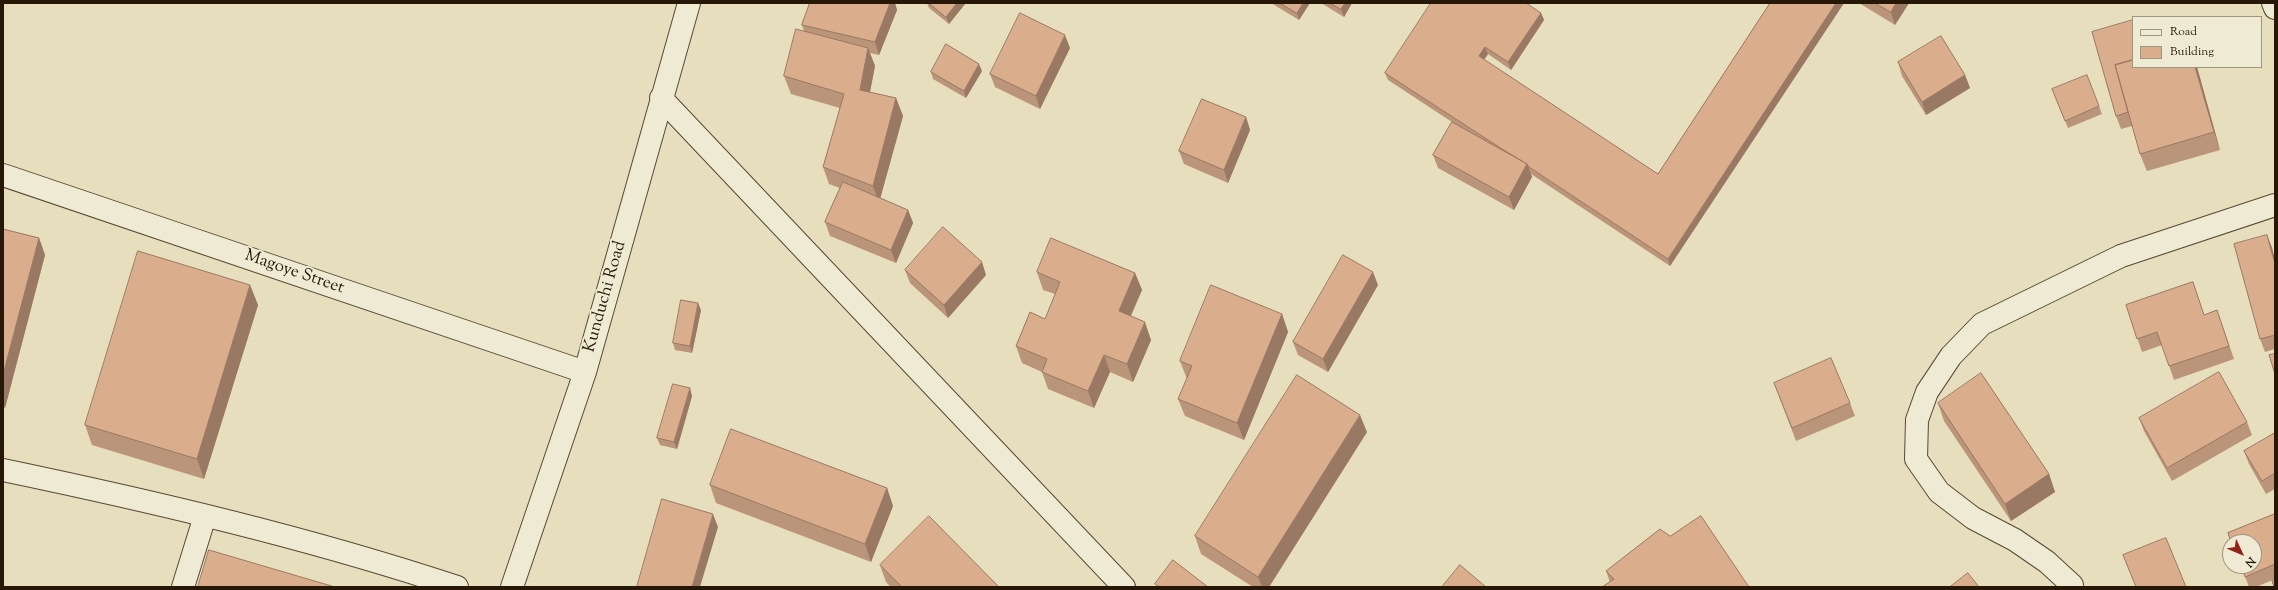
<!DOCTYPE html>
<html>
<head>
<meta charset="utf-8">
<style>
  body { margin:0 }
  #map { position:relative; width:2278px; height:590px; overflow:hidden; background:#e7debd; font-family:"Sorts Mill Goudy",serif }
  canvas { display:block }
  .frame { position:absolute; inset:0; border:4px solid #271706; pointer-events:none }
  .legend { position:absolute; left:2132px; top:16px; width:130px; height:52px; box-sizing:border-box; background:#efead4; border:1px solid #9f9682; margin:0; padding:5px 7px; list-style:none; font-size:12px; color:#271706 }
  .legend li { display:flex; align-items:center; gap:8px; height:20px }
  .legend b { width:20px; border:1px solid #9f9682 }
  .north { position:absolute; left:2222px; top:534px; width:40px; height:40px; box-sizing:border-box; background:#efead4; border:1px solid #9f9682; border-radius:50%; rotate:134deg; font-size:11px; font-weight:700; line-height:16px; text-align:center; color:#271706 }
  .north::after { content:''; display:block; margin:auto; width:14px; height:18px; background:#8f2418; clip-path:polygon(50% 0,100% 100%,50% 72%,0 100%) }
</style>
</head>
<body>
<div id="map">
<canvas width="2278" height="590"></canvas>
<div class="frame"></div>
<ul class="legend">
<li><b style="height:5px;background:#efead4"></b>Road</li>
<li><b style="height:11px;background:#daad8d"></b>Building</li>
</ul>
<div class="north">N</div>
</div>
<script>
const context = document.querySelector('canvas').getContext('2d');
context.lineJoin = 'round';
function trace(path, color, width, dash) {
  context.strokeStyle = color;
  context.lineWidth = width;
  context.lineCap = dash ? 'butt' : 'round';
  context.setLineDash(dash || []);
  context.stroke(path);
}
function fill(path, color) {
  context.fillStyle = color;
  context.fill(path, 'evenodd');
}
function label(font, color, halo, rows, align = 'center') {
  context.font = font + ' "Sorts Mill Goudy",serif';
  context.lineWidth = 4;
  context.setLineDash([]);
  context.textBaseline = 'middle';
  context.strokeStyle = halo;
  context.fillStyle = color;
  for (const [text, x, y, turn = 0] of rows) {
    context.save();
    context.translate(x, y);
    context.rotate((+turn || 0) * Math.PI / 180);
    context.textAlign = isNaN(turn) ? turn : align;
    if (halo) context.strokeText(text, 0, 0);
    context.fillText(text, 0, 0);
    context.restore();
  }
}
const service = new Path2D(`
  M3,470C156,502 309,538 457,587
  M183,587L205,516`);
const minor = new Path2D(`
  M661,98L1124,587
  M3,175L585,372
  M2072,585L2047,562L2015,540L1973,518L1939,492L1916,459L1917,420L1927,392L1951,356L1982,324L2121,256L2275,205
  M512,587L585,372L689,3`);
const tertiary = new Path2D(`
  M2273,3L2275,8`);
trace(service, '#574934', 24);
trace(minor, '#574934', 24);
trace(tertiary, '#574934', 24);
trace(service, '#efead4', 22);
trace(minor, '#efead4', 22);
trace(tertiary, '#efead4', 22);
fill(new Path2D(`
  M810,3H895L897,10L879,55L870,53L875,66L870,92L896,98L903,116L880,198L908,210L913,223L896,263L830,236L825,222L840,188L829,184L823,167L840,108L791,94L784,76L804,31L802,25Z
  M927,3H965V4L949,24L929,8Z
  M1271,3H1310L1299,20Z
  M1321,3H1352L1344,17Z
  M1770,3H1844L1670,266L1531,174L1532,177L1514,210L1438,168L1433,155L1452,122L1388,80L1385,73L1541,13L1544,20L1511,70L1488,54L1484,60L1658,174Z
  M1859,3H1909L1895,25Z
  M1070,48L1040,109L995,87L990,74Z
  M1898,62L1965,75L1970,88L1926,115L1902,76Z
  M2133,67H2197L2220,150L2147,171L2140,154L2132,126L2121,129L2116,116Z
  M982,71L966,98L933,79L931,72Z
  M2055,96L2099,106L2102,114L2068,128Z
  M1246,117L1250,130L1228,183L1184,164L1179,151Z
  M3,229L39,238L45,255L5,408L3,407Z
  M2267,235L2272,248L2275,260V349L2265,352L2260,339Z
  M905,270L986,275L948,318L910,283Z
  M1037,272L1135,273L1142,290L1131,316L1151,340L1133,382L1110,372L1094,408L1048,389L1042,372L1022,363L1016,346L1045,319L1055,294L1043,290Z
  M2193,282L2204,315L2217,310L2234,359L2174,380L2162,345L2142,352L2126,305Z
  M250,285L258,305L204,479L92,445L85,425Z
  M1378,285L1328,372L1298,355L1293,342Z
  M701,310L692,353L675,350L673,343Z
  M1282,314L1288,332L1244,440L1185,416L1178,399L1187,379L1180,361Z
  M1774,383L1850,403L1855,416L1796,441Z
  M692,396L677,449L660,445L657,438Z
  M1938,403L2049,474L2055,492L2011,521L1944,421Z
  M2139,418L2247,422L2252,435L2172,481L2144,431Z
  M1367,432L1269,587H1253L1201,554L1195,536Z
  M2275,433V489L2266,494L2249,464L2244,451Z
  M710,485L887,488L893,506L871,562L716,503Z
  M2275,514V579L2256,587H2249L2241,566H2254V542H2231L2228,533Z
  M1670,536L1749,587L1610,582L1606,571Z
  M880,565L999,587H891L886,582Z`), '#bb9579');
fill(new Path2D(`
  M890,3H895L897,10L879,55L875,42Z
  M957,3H965V4L949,24L946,17Z
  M1303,3H1310L1299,20L1297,13Z
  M1345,3H1352L1344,17L1341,9Z
  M1836,3H1844L1670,266L1668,259Z
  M1896,3H1909L1895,25L1891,12Z
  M1541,13L1544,20L1511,70L1508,62Z
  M1065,35L1070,48L1040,109L1036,96Z
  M1485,47L1488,54L1481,64L1479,56Z
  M868,48L875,66L867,107L860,90Z
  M979,64L982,71L966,98L964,91Z
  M2195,67H2197L2220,150L2214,132Z
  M1965,75L1970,88L1926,115L1922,102Z
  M896,98L903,116L879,203L873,186Z
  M1246,117L1250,130L1228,183L1224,170Z
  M1527,164L1532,177L1514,210L1509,197Z
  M908,210L913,223L896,263L891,250Z
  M2267,235L2272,248L2275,260V264Z
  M39,238L45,255L5,408L3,401V375Z
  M982,262L986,275L948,318L944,305Z
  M1373,272L1378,285L1328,372L1323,359Z
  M1135,273L1142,290L1125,328L1119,311Z
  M250,285L258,305L204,479L197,459Z
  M698,303L701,310L692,353L690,346Z
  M1282,314L1288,332L1244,440L1237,423Z
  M1145,322L1151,340L1133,382L1127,364Z
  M1104,355L1110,372L1094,408L1088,391Z
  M690,388L692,396L677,449L674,442Z
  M1360,415L1367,432L1269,587H1262L1258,577Z
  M2049,474L2055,492L2011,521L2005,504Z
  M887,488L893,506L871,562L865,544Z
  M713,514L718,527L700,587H692Z`), '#997963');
const building = new Path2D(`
  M810,3H890L875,42L802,25Z
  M929,3H957L946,17Z
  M1280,3H1303L1297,13Z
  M1330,3H1345L1341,9Z
  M1431,3H1526L1541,13L1508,62L1485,47L1479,56L1658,174L1770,3H1836L1668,259L1529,167L1527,164L1502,149L1385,73Z
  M1875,3H1896L1891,12Z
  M1020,13L1065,35L1036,96L990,74Z
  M2133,20V60L2115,65L2128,112L2116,116L2092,32Z
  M796,29L868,48L860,90L896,98L873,186L823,167L844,94L784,76Z
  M1941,36L1965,75L1922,102L1898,62Z
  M946,44L979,64L964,91L931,72Z
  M2133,60V67H2195L2214,132L2140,154L2115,65Z
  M2087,75L2099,106L2065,121L2052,89Z
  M1202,99L1246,117L1224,170L1179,151Z
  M1452,122L1527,164L1509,197L1433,155Z
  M843,182L908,210L891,250L825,222Z
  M943,227L982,262L944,305L905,270Z
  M3,229L39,238L3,375Z
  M2267,235L2275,264V335L2260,339L2234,244Z
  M1051,238L1135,273L1119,311L1145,322L1127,364L1104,355L1088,391L1042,372L1047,359L1016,346L1030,312L1045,319L1060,282L1037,272Z
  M138,251L250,285L197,459L85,425Z
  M1343,255L1373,272L1323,359L1293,342Z
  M2193,282L2204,315L2217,310L2229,346L2169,366L2157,332L2137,339L2126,305Z
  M1211,285L1282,314L1237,423L1178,399L1192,366L1180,361Z
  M681,300L698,303L690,346L673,343Z
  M2275,354V374L2269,355Z
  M1831,358L1850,403L1792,428L1774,383Z
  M2219,372L2247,422L2167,468L2139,418Z
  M1981,373L2049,474L2005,504L1938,403Z
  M1297,375L1360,415L1258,577L1195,536Z
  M673,384L690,388L674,442L657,438Z
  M731,429L887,488L865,544L710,485Z
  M2275,433V473L2262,481L2244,451Z
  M662,499L713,514L692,587H637Z
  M2275,514V564L2245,577L2241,566H2254V542H2231L2228,533Z
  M929,516L999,587H902L880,565Z
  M1701,516L1749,587H1602L1614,579L1606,571L1660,529L1670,536Z
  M2166,538L2186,587H2136L2123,555Z
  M209,550L335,587H198Z
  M1173,560L1208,587H1160L1155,584Z
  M1460,565L1486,587H1442Z
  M1968,573L1979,587H1950Z
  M2275,580V587H2274L2272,581Z`);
fill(building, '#daad8d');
trace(building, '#997963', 1);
label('17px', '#271706', '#efead4', [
  ["Magoye Street",294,273,19],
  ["Kunduchi Road",606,297,-74]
]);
</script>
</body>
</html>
